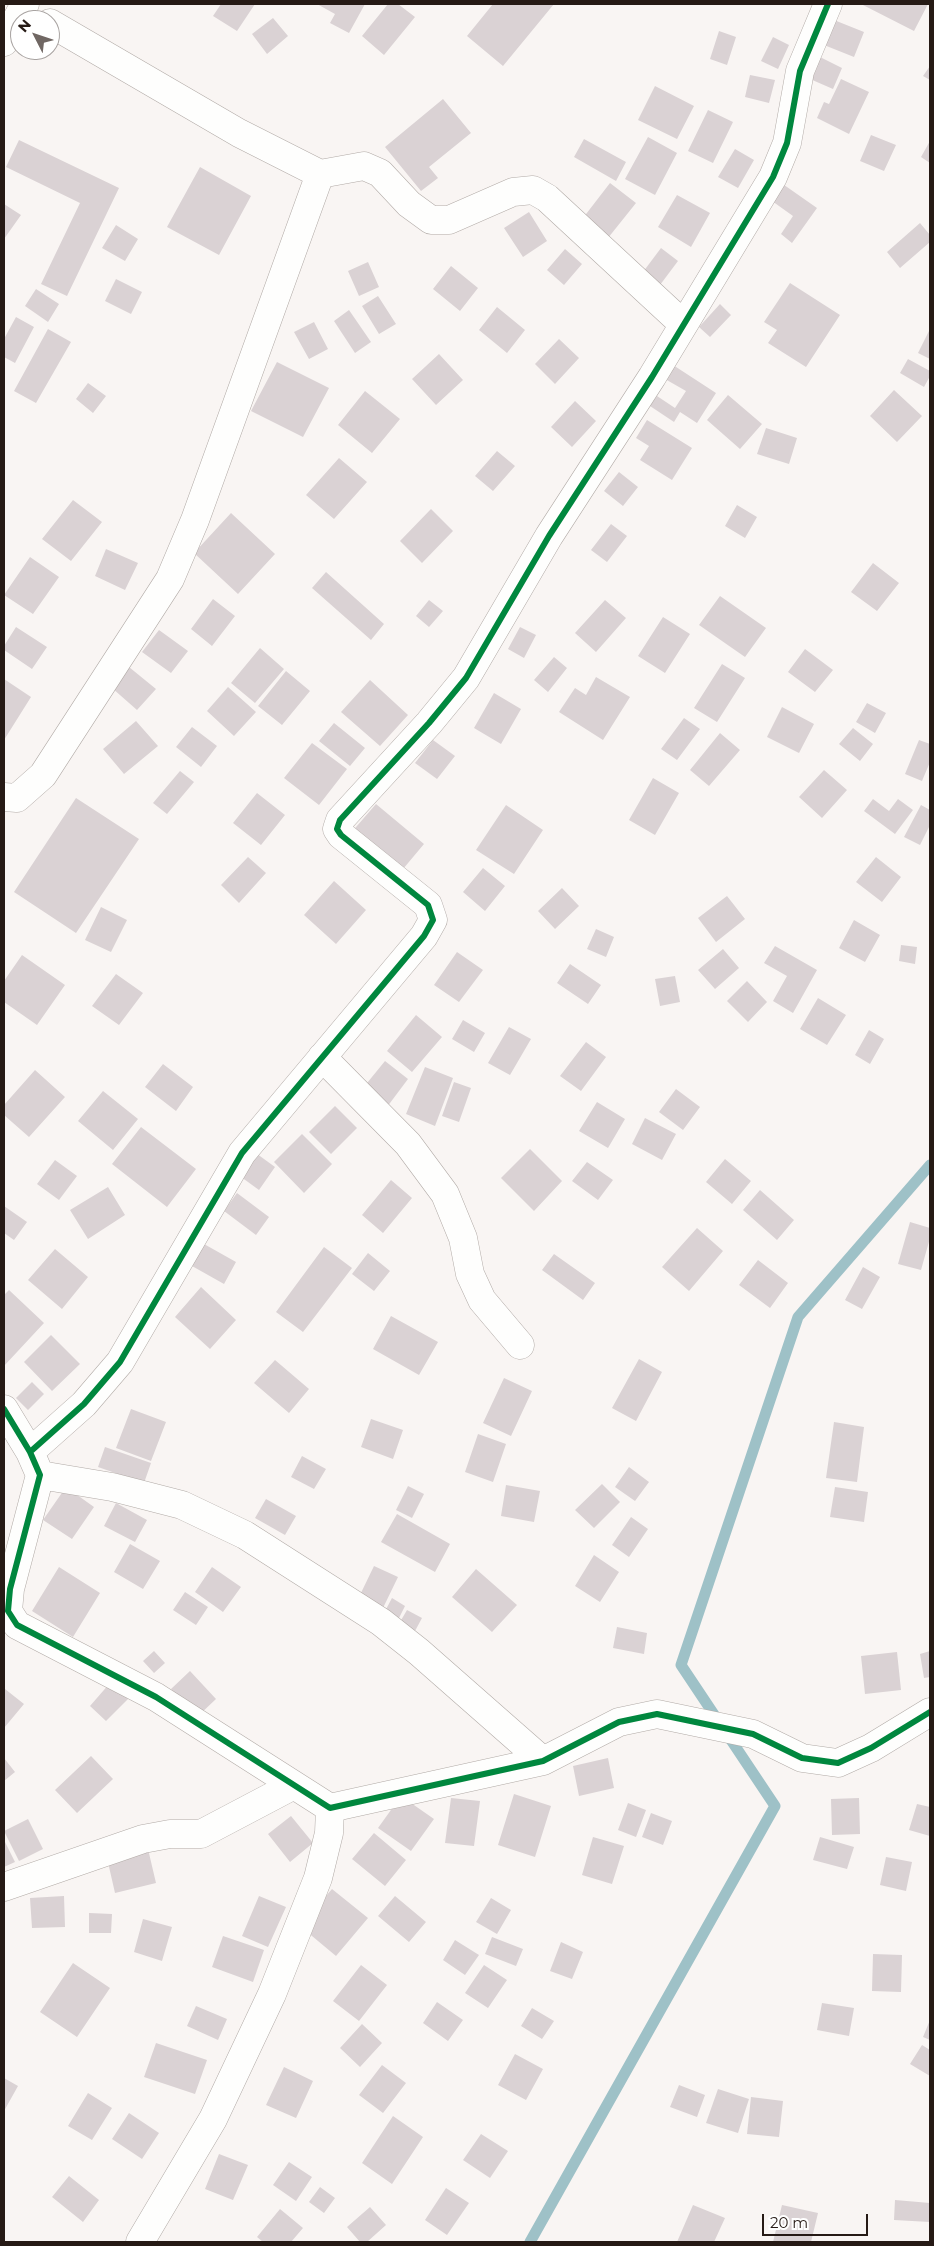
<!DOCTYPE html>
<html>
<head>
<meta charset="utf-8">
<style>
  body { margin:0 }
  #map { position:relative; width:934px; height:2246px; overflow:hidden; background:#f9f5f3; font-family:Montserrat,sans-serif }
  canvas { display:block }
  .frame { position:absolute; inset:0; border:5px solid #261a15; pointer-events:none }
  .north { position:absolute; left:10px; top:10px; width:50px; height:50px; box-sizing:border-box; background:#fff; border:1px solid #a8a3a1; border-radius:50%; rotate:311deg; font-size:14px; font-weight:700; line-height:20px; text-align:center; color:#261a15 }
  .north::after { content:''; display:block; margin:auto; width:18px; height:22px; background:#706763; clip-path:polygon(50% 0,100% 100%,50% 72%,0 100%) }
  .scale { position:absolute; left:762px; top:2214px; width:106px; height:22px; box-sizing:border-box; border:2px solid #261a15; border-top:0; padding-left:6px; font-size:15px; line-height:18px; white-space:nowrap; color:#261a15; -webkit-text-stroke:4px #fff; paint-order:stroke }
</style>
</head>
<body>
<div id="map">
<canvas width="934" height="2246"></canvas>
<div class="frame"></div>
<div class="north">N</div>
<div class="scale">20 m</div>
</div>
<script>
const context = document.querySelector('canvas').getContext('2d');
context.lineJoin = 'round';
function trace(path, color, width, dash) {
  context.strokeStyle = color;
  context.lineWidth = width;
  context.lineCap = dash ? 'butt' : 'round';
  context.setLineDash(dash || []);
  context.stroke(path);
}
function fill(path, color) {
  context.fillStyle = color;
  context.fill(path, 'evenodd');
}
trace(new Path2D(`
  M530,2242L775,1806L681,1665L798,1317L930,1165`), '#9ec1c7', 11);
fill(new Path2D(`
  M221,4H255L237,31L213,16Z
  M317,4H365L349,33L330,23L335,14Z
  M388,4H398L415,17L384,55L362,36Z
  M493,4H554L503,66L467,36Z
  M861,4H928L914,31Z
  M273,18L288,36L267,54L252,34Z
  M834,20L864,32L854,57L824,45Z
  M719,31L736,37L727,65L710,59Z
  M773,37L789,45L778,69L761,61Z
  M820,57L842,68L833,89L810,79Z
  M930,66V80L923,76Z
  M750,75L775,80L769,103L745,97Z
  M841,79L869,92L849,134L817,118L824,102L829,104Z
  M655,86L694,106L677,139L638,120Z
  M443,99L471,133L429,167L438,178L421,191L385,147Z
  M708,110L733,122L713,163L688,151Z
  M871,135L896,145L884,171L860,161Z
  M648,137L677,153L655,195L625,179Z
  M584,139L626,162L616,181L574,157Z
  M19,140L119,188L67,296L41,284L80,203L6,167Z
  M930,141V163L921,157Z
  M735,149L754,160L738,188L718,177Z
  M200,167L251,196L219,255L167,227Z
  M777,180L817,208L792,243L781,234L793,216L765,196Z
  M610,183L636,203L608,238L583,218Z
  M677,195L710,213L691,247L658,227Z
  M4,204L21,215L4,239Z
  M529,212L547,241L523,257L504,228Z
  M920,223L930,235V242L900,268L887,252Z
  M116,225L138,239L125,261L102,248Z
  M661,248L678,261L657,289L640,276Z
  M565,249L582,264L564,285L547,270Z
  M368,262L379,287L359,296L348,271Z
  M451,266L478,288L460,311L433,289Z
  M116,279L142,292L131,314L105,301Z
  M790,283L840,315L806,367L768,343L777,330L764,322Z
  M36,289L59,304L48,322L25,306Z
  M378,296L396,324L379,334L362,306Z
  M720,304L731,315L710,337L699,327Z
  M497,307L525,330L507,353L479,330Z
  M349,310L371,342L355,353L334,321Z
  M16,317L34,327L15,363L4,357V339Z
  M314,322L328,349L309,359L294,332Z
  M48,329L71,342L36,403L14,391Z
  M930,329V359L918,353Z
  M559,339L579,358L555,384L535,364Z
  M439,354L463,380L436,405L412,379Z
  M908,359L930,371V376L924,387L900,373Z
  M277,362L329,388L303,437L251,411Z
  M673,365L716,393L697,423L680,412L674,422L650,406L657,396L675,408L686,391L665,379Z
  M88,383L106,396L93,413L76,399Z
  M894,390L922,416L897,442L870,416Z
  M365,391L400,419L372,453L338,425Z
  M728,395L762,424L740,449L707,420Z
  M575,401L596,421L572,447L551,427Z
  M647,420L692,448L672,480L640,460L649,446L636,438Z
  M766,428L797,438L789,464L757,454Z
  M497,451L515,466L493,491L475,476Z
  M339,458L367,482L334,519L306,495Z
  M619,472L638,487L623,506L604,491Z
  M73,500L102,522L71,561L42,539Z
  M737,505L757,517L745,538L725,526Z
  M431,509L453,531L422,563L400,541Z
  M231,513L275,554L238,594L194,553Z
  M611,524L627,536L607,562L591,550Z
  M106,549L138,563L125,590L95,576Z
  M30,557L59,577L33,614L4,595Z
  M873,563L899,583L877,611L851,592Z
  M326,572L384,624L371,640L312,588Z
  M720,596L766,628L745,657L699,625Z
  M213,599L235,616L212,646L191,629Z
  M429,600L443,611L429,627L416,616Z
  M605,600L626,618L596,652L575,633Z
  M663,617L690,634L665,673L638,656Z
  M16,627L47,647L32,669L4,650V646Z
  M520,627L536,635L524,658L508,649Z
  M159,630L188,651L171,673L142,652Z
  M260,648L284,669L255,703L231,683Z
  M805,649L833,670L815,692L788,672Z
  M554,657L567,668L548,692L534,680Z
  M722,664L745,678L717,722L694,708Z
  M129,667L156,689L137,710L112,688Z
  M286,671L310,691L282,725L258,706Z
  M596,677L630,697L603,740L559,712L575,688L586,695Z
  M4,679L31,697L4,740Z
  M370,680L408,715L380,746L341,712Z
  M228,687L256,712L234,736L207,711Z
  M494,693L521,709L501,744L474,728Z
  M867,703L886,713L875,733L856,722Z
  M782,707L814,724L799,753L767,737Z
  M684,718L700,729L677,760L661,749Z
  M136,721L158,746L124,774L103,749Z
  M334,723L365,748L350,766L319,741Z
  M192,727L217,746L201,767L176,747Z
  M853,728L873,744L860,761L839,744Z
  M720,733L740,750L709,786L690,770Z
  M433,740L455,756L437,779L415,763Z
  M919,740L930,744V762L922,781L905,774Z
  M312,743L347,769L319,805L284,778Z
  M824,770L847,790L822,818L799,797Z
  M180,771L194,782L167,814L153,803Z
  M653,778L679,793L655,835L629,820Z
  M257,793L285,815L261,845L233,823Z
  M76,798L139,839L76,933L14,892Z
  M873,799L889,811L898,799L913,810L895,834L864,811Z
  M376,804L424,844L398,875L350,834Z
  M506,805L543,830L514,874L476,850Z
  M921,805L930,810V825L920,845L904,837Z
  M248,857L266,873L239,903L221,885Z
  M876,857L901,877L882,902L856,882Z
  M483,868L505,886L485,911L463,892Z
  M334,881L366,910L336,944L304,915Z
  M562,888L579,906L555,929L538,911Z
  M727,896L745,919L716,942L698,918Z
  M101,907L127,920L111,952L85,940Z
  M854,920L880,935L865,962L839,948Z
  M596,929L614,937L606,957L587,949Z
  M901,945L917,947L915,964L899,961Z
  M775,946L817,970L793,1013L773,1001L787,976L764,963Z
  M723,949L739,968L715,989L698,970Z
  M457,952L483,970L459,1002L434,985Z
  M22,955L65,985L37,1025L4,1002V981Z
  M570,964L601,985L588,1004L557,983Z
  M116,974L143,993L119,1025L92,1006Z
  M675,976L680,1002L660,1006L655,979Z
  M747,981L767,1002L748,1022L727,1001Z
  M818,998L846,1015L827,1045L800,1029Z
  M416,1015L442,1037L412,1072L387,1051Z
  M463,1020L485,1033L474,1052L452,1039Z
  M509,1027L531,1039L510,1075L488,1063Z
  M869,1030L884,1039L870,1064L855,1055Z
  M586,1042L606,1057L581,1091L560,1076Z
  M385,1061L408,1079L387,1107L363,1088Z
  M163,1064L193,1087L176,1111L145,1087Z
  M425,1067L453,1078L435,1126L406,1114Z
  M35,1070L65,1097L29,1137L4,1115V1105Z
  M454,1082L471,1088L459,1122L442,1116Z
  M676,1089L700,1107L683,1130L659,1112Z
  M103,1091L138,1119L113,1150L78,1121Z
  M597,1102L625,1119L608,1148L579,1131Z
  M335,1106L357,1128L331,1154L309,1132Z
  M645,1118L676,1134L662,1160L632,1144Z
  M141,1127L196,1169L167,1207L112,1164Z
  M302,1134L332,1164L304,1193L274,1162Z
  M530,1149L562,1181L534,1211L501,1178Z
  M253,1151L275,1167L259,1190L237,1174Z
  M725,1159L751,1181L732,1204L706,1182Z
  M55,1160L77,1176L59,1200L37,1184Z
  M587,1162L613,1180L598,1200L572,1181Z
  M391,1180L412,1198L383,1233L362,1215Z
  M108,1187L125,1215L88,1239L70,1210Z
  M760,1190L794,1220L777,1240L743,1210Z
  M237,1193L269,1217L256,1235L224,1211Z
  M4,1206L27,1222L14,1240L4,1233Z
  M910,1222L930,1228V1238L921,1270L898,1264Z
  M697,1228L723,1251L689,1291L662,1267Z
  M204,1244L236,1262L224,1284L192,1266Z
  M324,1247L352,1268L303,1332L276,1312Z
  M55,1249L88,1277L62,1309L28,1280Z
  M368,1253L390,1271L374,1291L352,1274Z
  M554,1254L595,1283L583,1300L542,1270Z
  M758,1260L788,1283L770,1308L739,1285Z
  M863,1267L880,1277L862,1309L845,1300Z
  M201,1287L236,1320L210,1349L175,1317Z
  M9,1290L44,1323L4,1366V1295Z
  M391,1316L438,1342L419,1375L373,1349Z
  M51,1335L80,1364L52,1391L24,1362Z
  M639,1359L662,1372L636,1421L612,1408Z
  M275,1360L309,1389L289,1413L254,1383Z
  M504,1378L532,1391L511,1436L483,1423Z
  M32,1382L44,1394L28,1410L16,1398Z
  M131,1409L166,1422L151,1461L116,1448Z
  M371,1419L403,1430L393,1459L361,1447Z
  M834,1422L864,1427L857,1482L826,1478Z
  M478,1434L506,1444L493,1482L465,1472Z
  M105,1447L151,1463L144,1483L98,1467Z
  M302,1456L326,1469L314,1489L291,1477Z
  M629,1467L649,1482L635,1501L615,1487Z
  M602,1484L620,1502L594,1528L575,1510Z
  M506,1485L540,1491L534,1522L501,1516Z
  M408,1486L424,1494L412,1518L396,1510Z
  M66,1487L94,1507L72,1539L43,1520Z
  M835,1487L868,1492L864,1522L830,1517Z
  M266,1499L296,1516L285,1535L255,1518Z
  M116,1503L147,1520L135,1542L104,1526Z
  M397,1514L450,1544L435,1572L381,1542Z
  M631,1517L648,1529L629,1557L612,1545Z
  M130,1544L160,1561L143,1589L114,1572Z
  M594,1555L619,1572L600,1602L575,1586Z
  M374,1566L398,1577L383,1608L359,1597Z
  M59,1567L100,1593L73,1637L32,1611Z
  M212,1567L241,1587L223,1612L195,1592Z
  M476,1569L517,1605L492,1632L452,1597Z
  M185,1592L208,1607L196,1625L173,1610Z
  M392,1598L405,1606L398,1620L384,1613Z
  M407,1610L422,1618L415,1631L400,1622Z
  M617,1627L647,1633L644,1654L613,1648Z
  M154,1651L165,1663L154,1673L143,1661Z
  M930,1651V1677L924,1678L920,1654Z
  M897,1652L901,1690L865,1694L861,1656Z
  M190,1671L216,1699L197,1717L171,1689Z
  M110,1683L128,1699L106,1721L90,1706Z
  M5,1689L24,1704L4,1728V1690Z
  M91,1756L113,1779L77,1813L55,1790Z
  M4,1758L15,1772L4,1781Z
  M608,1758L614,1788L579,1796L573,1766Z
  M514,1794L551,1806L535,1857L498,1845Z
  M401,1796L434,1819L411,1851L378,1828Z
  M451,1798L480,1801L474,1846L445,1843Z
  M859,1798L860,1834L832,1835L831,1799Z
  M628,1803L646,1810L636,1837L618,1830Z
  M917,1804L930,1807V1836L909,1830Z
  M651,1813L672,1821L663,1845L642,1837Z
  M291,1816L313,1843L290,1862L268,1834Z
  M28,1819L43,1849L19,1861L4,1831Z
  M374,1833L406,1860L385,1886L352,1859Z
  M593,1837L624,1846L612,1884L582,1875Z
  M820,1837L854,1847L847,1869L813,1860Z
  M4,1840L15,1862L4,1867Z
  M148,1849L156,1883L115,1893L107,1858Z
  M886,1857L912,1862L906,1891L880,1885Z
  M332,1889L368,1918L336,1956L300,1926Z
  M64,1896L65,1927L32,1928L30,1898Z
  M259,1896L286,1907L268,1947L242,1936Z
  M395,1896L426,1922L409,1942L378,1916Z
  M491,1898L511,1910L497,1934L476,1922Z
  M89,1913L112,1914L111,1933H89Z
  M143,1919L172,1927L162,1961L134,1952Z
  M223,1936L264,1950L253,1982L212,1967Z
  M492,1937L523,1949L516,1966L485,1954Z
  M455,1940L479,1955L465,1975L443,1960Z
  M561,1942L583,1952L572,1979L550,1971Z
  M873,1954L902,1955L901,1992L872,1991Z
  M73,1963L110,1988L77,2037L40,2012Z
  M361,1965L387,1985L359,2021L333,2001Z
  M484,1965L507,1980L488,2008L465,1993Z
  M437,2002L463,2020L448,2041L423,2023Z
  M822,2003L854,2008L849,2036L817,2030Z
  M196,2006L227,2019L218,2040L187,2026Z
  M532,2008L554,2021L542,2039L521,2026Z
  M930,2020V2040L923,2037Z
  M362,2024L382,2043L360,2067L340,2048Z
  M156,2043L207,2060L195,2094L144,2077Z
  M922,2045L930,2050V2076L910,2064Z
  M515,2054L543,2069L526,2100L498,2085Z
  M382,2065L406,2083L383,2113L359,2095Z
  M284,2067L313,2081L296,2118L266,2105Z
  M4,2078L18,2086L4,2111Z
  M679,2085L705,2095L697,2117L670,2107Z
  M718,2089L749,2099L738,2133L706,2123Z
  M88,2093L112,2108L92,2140L68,2126Z
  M751,2097L783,2101L779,2137L747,2134Z
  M129,2113L159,2133L142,2159L112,2139Z
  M393,2116L423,2137L392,2184L362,2163Z
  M481,2134L508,2151L490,2178L463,2160Z
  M219,2154L248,2165L233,2200L205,2189Z
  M289,2162L312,2177L296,2201L273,2185Z
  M69,2176L99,2200L83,2222L52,2197Z
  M320,2187L335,2198L324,2213L309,2202Z
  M446,2188L469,2203L447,2235L425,2220Z
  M895,2200L930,2203V2222L894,2220Z
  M693,2205L725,2218L714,2242H677Z
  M782,2205L818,2213L811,2242H773Z
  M370,2207L386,2225L367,2242H360L347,2227Z
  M280,2209L303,2228L291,2242H263L257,2237Z`), '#dad2d4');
const street = new Path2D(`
  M50,23L239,133L320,174L364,166L380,173L409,204L431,220H449L513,192L533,190L547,198L683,324
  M4,42L25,4
  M4,797L17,798L43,775L170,579L195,520L320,174
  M322,1057L408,1144L445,1194L463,1238L470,1274L482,1300L520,1345
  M4,1409L30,1452L40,1475L10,1589L8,1611L17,1625L156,1697L330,1808L543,1761L619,1722L657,1714L753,1734L802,1758L838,1763L871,1748L930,1712
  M30,1452L84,1404L120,1362L242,1153L424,936L433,920L428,905L341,835L337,829L340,820L429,723L466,678L549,536L652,377L773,177L787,143L800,71L828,4
  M40,1475L112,1487L182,1505L245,1535L381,1622L419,1652L543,1761
  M4,1887L143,1839L170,1834H201L294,1785
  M140,2242L213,2119L272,1994L318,1878L329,1833L330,1808`);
trace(street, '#b1aaa6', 29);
trace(street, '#fefefd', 28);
trace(new Path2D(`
  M4,1409L30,1452L40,1475L10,1589L8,1611L17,1625L156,1697L330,1808L543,1761L619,1722L657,1714L753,1734L802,1758L838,1763L871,1748L930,1712
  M30,1452L84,1404L120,1362L242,1153L424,936L433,920L428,905L341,835L337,829L340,820L429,723L466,678L549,536L652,377L773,177L787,143L800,71L828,4`), '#00873e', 6);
</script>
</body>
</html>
